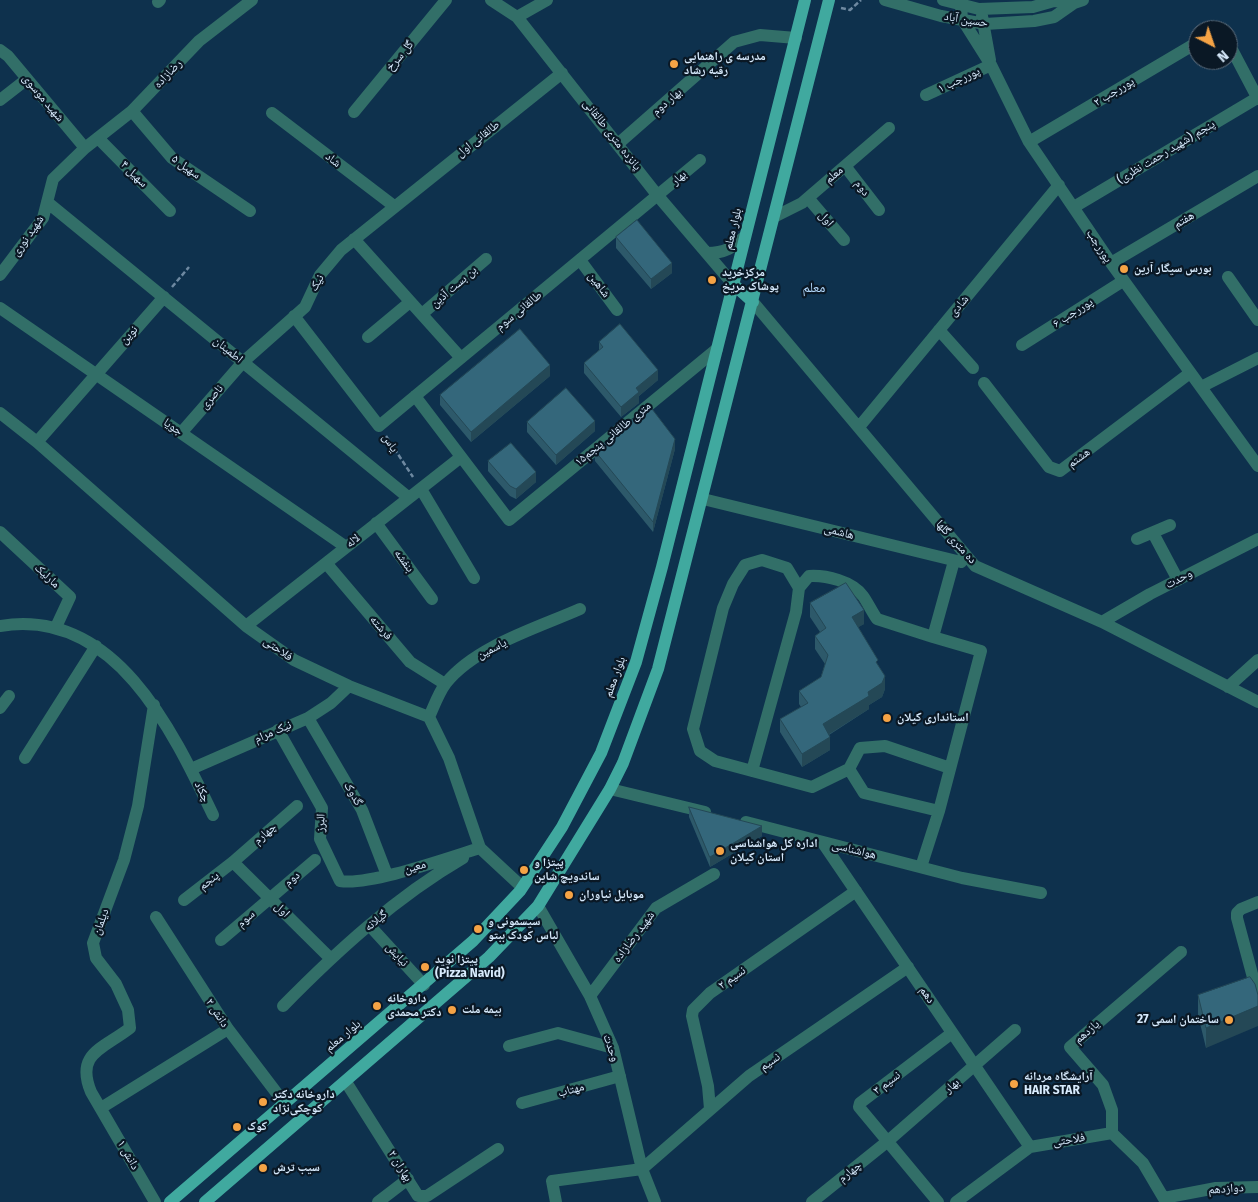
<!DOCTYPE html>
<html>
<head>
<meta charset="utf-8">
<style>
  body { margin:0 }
  #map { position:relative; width:1258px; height:1202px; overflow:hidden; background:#0e314d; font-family:"Fira Sans",sans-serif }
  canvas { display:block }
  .north { position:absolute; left:1188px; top:20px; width:50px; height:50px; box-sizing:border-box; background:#0a1825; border:1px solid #5c6c7b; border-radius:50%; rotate:139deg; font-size:14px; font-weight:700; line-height:20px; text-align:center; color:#d8ebfd }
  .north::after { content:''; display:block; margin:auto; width:18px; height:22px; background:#f5a345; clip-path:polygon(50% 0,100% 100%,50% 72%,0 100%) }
</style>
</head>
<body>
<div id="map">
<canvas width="1258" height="1202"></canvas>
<div class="north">N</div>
</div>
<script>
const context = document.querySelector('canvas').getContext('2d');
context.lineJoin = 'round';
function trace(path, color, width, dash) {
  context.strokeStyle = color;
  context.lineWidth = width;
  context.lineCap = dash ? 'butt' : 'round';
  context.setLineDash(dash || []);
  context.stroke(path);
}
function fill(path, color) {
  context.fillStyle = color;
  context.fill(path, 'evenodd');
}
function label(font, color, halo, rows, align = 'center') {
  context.font = font + ' "Fira Sans","Noto Naskh Arabic",sans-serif';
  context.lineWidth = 4.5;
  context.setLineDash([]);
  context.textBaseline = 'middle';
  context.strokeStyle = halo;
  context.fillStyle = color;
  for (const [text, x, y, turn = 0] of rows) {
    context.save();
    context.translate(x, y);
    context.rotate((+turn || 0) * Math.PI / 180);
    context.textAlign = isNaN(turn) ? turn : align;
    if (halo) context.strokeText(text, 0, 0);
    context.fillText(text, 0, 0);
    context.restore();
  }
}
trace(new Path2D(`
  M841,8L850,10L861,0
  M172,287L189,267
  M386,436L413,477`), '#6e89a1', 2.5, [5, 2.5]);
trace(new Path2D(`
  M491,0L517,17L658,196L733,284
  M885,0L941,16L985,24L1034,21L1054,17L1074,3L1083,0
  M943,0L979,9L1033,7L1054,1L1074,3
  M158,2L160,0
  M961,5L962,19L991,65L1029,142L1111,263L1258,466
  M982,16L990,60
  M517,17L547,0
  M1228,42L1258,99
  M0,50L8,56L85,148
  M926,95L991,65
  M0,100L27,79
  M132,111L172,158L250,211
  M354,112L446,0
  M272,113L394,206
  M98,138L170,211
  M1029,142L1198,42
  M619,143L734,42L760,35L796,38
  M845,166L879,210
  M808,198L844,240
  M47,202L409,498
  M1074,207L1257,98
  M774,217L802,203L889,128
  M354,239L461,358
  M707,253C725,253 733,248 745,236
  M580,260L617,310
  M1111,263L1258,176
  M0,275L43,218L53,179L85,148L132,111L199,41L252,0
  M1228,277L1258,320
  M753,302L975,566L1102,622L1258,702
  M0,308L346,547
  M422,314L486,259
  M294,316L379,426L700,160
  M939,330L973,368
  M368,337L410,302
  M1022,345L1123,281
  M984,383L1049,467L1060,471L1190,373
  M1201,387L1258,358
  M415,396L509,520L717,349
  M0,413L37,442L246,626L294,660L349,686L429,717L449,758L480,848L522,887
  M859,427L1059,185
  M181,433L243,362L305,307L320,275L341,250L562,73
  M37,442L164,297
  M421,489L474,578
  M703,499L961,562
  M376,523L432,599
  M0,532L70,597L56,627
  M1153,533L1178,580
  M1137,539L1170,525
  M326,563L410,662L445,684
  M799,588L809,576C826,575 852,581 863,596C868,603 872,612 877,619L933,637
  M1102,622L1150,594L1258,539
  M0,626C114,607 172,729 213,815
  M246,626L461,457
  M1228,687L1258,660
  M154,705L138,806L124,860L93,943L96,958L116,984L128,1010L130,1028C103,1049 75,1053 91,1092L155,1202
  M0,708L9,696
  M429,717C434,706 439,692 446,683C476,646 537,628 580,609
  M308,718L362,810L387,875
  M278,730L322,808L320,839L340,881C370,886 447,858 480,848
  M25,758L96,646
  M191,769L308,718L331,703L349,686
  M752,771L796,612L799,588L787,568L762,560L745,565L733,584L723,608L693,729L700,751L715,761L812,787L849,769
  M610,789L705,812
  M939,811L864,793L849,769L860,748L885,746L950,768
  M746,822L962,878L1041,893
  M823,843L1030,1147
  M233,862L330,958
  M921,867L939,811L981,651L933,637L954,561
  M184,900L233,862L297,806
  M1258,902L1241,909L1237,913V918L1258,996
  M538,906L590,996L613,1048L642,1169L655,1202
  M156,917L228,1029L285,1104
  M370,926L424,985
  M221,940L315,860
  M590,996L656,908L714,874
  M283,1006C337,951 396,897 463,858
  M509,1046L558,1033L613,1048
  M346,1082L418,1196H427L498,1149
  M522,1103L620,1076
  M101,1108L228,1029
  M710,1109L708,1086L692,1016L693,1010L710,993L856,891
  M1112,1133V1110L1103,1085L1070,1047L1181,952
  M1164,1198L1216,1188L1258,1187
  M378,1202L408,1179
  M556,1202L552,1181L642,1169L749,1076L908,967
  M812,1202L888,1141L1015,1030
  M938,1202L859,1107L860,1103L952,1033
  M956,1202L1030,1147L1112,1133L1143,1163L1166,1202`), '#326f68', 12);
trace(new Path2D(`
  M733,284L753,302
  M170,1202L473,941L520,891L562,827L601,753L636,662L662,567L805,0
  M205,1202L489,957L538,906L610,789L623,763L658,669L829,0`), '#40a99f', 12);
fill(new Path2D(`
  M616,237L672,273L651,289L616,248Z
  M599,342L658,380L639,396V403L621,417L584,373V363L599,350Z
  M550,376L471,442L440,405V395Z
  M527,422L595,431L556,465L527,432Z
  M675,449L653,532L595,461V451Z
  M488,461L536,482L516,499L510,496L488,471Z
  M810,603L864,624L858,627L878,666L885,689L882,697L869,705V709L829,735L830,750L802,767L780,732V719L801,707L799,704V691L821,677L825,664L815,649V636L820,632L810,617Z
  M689,807L762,836L710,867L689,817Z
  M1198,995H1258L1206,1048L1198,1015Z`), '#2d596a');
fill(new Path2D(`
  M672,263V273L651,289V279Z
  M550,365V376L471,442V432Z
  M658,370V380L639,396V403L621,417V407L636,388Z
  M595,421V431L556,465V455Z
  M675,439V449L653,532V522Z
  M536,472V482L516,499V489Z
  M864,610V624L852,631V617Z
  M885,676V689L882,697L869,705V709L823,738V724L868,692Z
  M830,737V750L802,767V754Z
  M762,826V836L710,867V857Z
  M1258,1006V1026L1206,1048V1028Z`), '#244856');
const building = new Path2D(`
  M637,220L672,263L651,279L616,237Z
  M620,324L658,370L636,388L639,392L621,407L584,363L603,347L599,342Z
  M520,329L550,365L471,432L440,395Z
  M566,388L595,421L556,455L527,422Z
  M649,405L675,439L653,522L595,451Z
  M511,443L536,472L516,489L510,486L488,461Z
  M846,583L864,610L852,617L878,660L876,662L885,676L882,683L868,692L869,696L823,724L830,737L802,754L780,719L808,703L799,691L821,677L828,655L815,636L826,628L810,603Z
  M689,807L762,826L710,857Z
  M1250,977L1255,984L1258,995V1006L1206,1028L1198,995Z`);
fill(building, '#34677b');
trace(building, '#244856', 1);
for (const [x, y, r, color] of [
  [674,64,5,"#f5a345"],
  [1124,269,5,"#f5a345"],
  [712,280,5,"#f5a345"],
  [887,718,5,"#f5a345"],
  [720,851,5,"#f5a345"],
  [524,870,5,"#f5a345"],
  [569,895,5,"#f5a345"],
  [478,929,5,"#f5a345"],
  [425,967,5,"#f5a345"],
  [377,1006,5,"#f5a345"],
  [452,1010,5,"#f5a345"],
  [1229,1020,5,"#f5a345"],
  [1014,1084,5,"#f5a345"],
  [263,1102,5,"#f5a345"],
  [237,1127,5,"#f5a345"],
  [263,1168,5,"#f5a345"]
]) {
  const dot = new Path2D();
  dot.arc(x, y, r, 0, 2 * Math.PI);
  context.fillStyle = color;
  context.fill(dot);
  trace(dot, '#0a1825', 2);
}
label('12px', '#d8ebfd', '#0a1825', [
  ["حسین آباد",966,20,9],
  ["گل سرخ",400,56,-50],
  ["رضازاده",168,74,-46],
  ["پوررجب ۱",959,80,-25],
  ["پوررجب ۲",1114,92,-31],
  ["شهید موسوی",43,98,50],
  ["بهار دوم",667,102,-41],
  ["پانزده متری طالقانی",612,135,52],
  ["طالقانی اول",478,139,-38],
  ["پنجم (شهید رحمت نظری)",1166,152,-31],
  ["شاد",333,160,38],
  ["سهیل ۵",186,167,36],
  ["سهیل ۴",134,174,45],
  ["معلم",834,175,-41],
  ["بهار",679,178,-41],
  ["دوم",862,188,52],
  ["اول",826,219,49],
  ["هفتم",1184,220,-31],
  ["بلوار معلم",733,229,-76],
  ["شهید نوری",28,236,-55],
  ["پوررجب",1099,246,57],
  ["نیک",317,283,-61],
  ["شاهین",599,285,53],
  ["بن بست آذین",454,287,-41],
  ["شادی",959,306,-50],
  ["طالقانی سوم",519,311,-39],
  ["پوررجب ۶",1073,313,-32],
  ["نوین",129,335,-48],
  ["اطمینان",228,350,39],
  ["ناصری",212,397,-49],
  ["جویا",173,427,35],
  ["۱۵متری طالقانی پنجم",613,434,-39],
  ["یاس",390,443,57],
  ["هشتم",1079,458,-36],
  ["هاشمی",839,532,14],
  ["لاله",353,541,-38],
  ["ده متری گلها",956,542,48],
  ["بنفشه",404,561,54],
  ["مارلیک",47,576,43],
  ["وحدت",1179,579,-27],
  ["فرشته",381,628,50],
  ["فلاحتی",278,649,35],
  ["یاسمین",492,649,-27],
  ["بلوار معلم",615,677,-70],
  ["نیک مرام",273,732,-23],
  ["چکاد",202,792,65],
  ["گدوک",353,794,60],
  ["البرز",321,823,-88],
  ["چهارم",265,834,-41],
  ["هواشناسی",854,850,14],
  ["معین",415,867,-16],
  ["دوم",292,879,-41],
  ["پنجم",209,881,-38],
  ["اول",282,910,45],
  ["سوم",246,919,-41],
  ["گیلانه",376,921,-39],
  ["دیلمان",101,922,-70],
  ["شهید رضازاده",634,937,-53],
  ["نیایش",397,955,48],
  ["نسیم ٢",732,978,-35],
  ["دهم",927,995,56],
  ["دانش ۲",217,1013,57],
  ["یازدهم",1087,1032,-41],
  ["بلوار معلم",343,1036,-40],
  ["وحدت",611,1048,71],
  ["نسیم",770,1062,-35],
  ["نسیم ۳",887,1083,-37],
  ["بهار",952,1086,-41],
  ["مهتاب",571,1090,-15],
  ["فلاحتی",1069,1140,-9],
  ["دانش ۱",128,1155,60],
  ["بهاران ۲",400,1166,58],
  ["چهارم",850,1172,-39],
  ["دوازدهم",1226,1189,-4]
]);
label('bold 12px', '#d8ebfd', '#0a1825', [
  ["مدرسه ی راهنمایی",684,57],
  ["رقیه رشاد",684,71],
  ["بورس سیگار آرین",1134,269],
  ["مرکزخرید",722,273],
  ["پوشاک مریخ",722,287],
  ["استانداری گیلان",897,718],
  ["اداره کل هواشناسی",730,844],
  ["استان گیلان",730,858],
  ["پیتزا و",534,863],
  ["ساندویچ شاین",534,877],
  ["موبایل نیاوران",579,895],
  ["سیسمونی و",488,922],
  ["لباس کودک ببتو",488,936],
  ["پیتزا نوید",435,960],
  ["(Pizza Navid)",435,974],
  ["داروخانه",387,999],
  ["دکتر محمدی",387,1013],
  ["بیمه ملت",462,1010],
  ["ساختمان اسمی 27",1219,1020,"right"],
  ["آرایشگاه مردانه",1024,1077],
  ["HAIR STAR",1024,1091],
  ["داروخانه دکتر",273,1095],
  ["کوچکی‌نژاد",273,1109],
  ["کوک",247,1127],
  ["سیب ترش",273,1168]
], 'left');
label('14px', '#b4dafe', '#0a1825', [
  ["معلم",814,288]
]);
</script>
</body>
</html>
